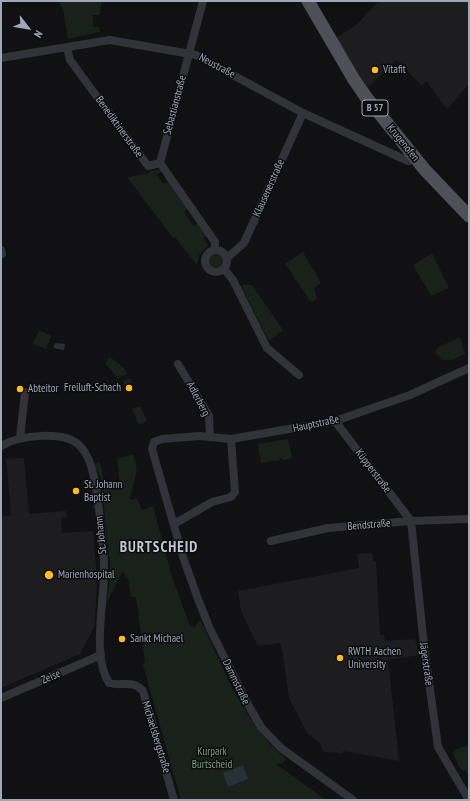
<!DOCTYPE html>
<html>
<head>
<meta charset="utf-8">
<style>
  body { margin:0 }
  #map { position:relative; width:470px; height:801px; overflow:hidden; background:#111113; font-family:"PT Sans Narrow",sans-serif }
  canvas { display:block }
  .frame { position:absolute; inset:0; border:2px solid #a1a6b5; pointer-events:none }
  .north { position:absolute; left:8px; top:8px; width:40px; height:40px; -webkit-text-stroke:3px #0c0c0e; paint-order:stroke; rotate:121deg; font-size:11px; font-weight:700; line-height:16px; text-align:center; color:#a1a6b5 }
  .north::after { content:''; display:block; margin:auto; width:14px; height:18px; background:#a1a6b5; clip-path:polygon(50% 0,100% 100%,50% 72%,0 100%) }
</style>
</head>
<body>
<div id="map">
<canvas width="470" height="801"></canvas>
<div class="frame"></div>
<div class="north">N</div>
</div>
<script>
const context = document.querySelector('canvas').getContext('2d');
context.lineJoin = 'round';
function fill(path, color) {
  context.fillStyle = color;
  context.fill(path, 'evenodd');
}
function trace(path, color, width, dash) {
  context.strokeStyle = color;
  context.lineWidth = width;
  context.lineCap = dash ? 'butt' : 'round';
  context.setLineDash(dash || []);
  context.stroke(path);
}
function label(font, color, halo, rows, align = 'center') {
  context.font = font + ' "PT Sans Narrow",sans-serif';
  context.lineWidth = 3;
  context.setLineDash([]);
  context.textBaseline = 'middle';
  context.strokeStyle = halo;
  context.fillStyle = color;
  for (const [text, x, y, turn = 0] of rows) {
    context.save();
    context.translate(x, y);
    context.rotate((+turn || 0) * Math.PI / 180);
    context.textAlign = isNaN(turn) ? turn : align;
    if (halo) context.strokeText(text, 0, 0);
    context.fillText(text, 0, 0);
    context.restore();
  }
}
fill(new Path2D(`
  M379,1H469V84L447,109L426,81L422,86L397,60L368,87L357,73L336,38L355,26Z
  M24,458L29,514L66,511L67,517L61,518L62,533L93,531L97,579L95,621L94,628L80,654L1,688V517L11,515L6,459Z
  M372,553L374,561H376L380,635H384L385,641L415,639L419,655L388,660L399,761L343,751L342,753L324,752L322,750L320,743L307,733L289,698L281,643L258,646L241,611L238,591L359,568L357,554Z`), '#1d1d20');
fill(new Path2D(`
  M58,1H102L99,15H93V27H99L100,32L68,39L63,9Z
  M162,169L163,170L157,175L163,184L170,180L189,207L184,212L194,226L200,222L208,234L203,238L208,245L199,255L197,265L175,237L173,238L127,177L150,173V171Z
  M303,252L321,283L314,288L317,299L311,302L285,264Z
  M432,253L449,288L431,296L413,265Z
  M208 261a8 8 0 1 1 16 0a8 8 0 1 1-16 0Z
  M241,285H252L283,330L269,341Z
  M39,330L51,336L46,349L33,344Z
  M460,337L465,354L452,360H443L435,353L437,348Z
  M110,357L124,368L127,374L118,378L105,363Z
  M130,378L132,383L131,384L134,391L128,393L123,381Z
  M140,406L147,421L139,425L132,409Z
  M288,439L292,458L283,460L282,458H279V460L261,463L258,444Z
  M133,454L137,469L130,500L137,498L142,510L153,506L172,577L190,626L195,627L200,619L233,690L256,727L271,745L286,759L283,763L276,764L326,800H181L143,665L145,661L136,597H131L128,579L123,571L106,604L110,579V565L101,479L94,463L100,462L105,487H120L117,459Z
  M469,745V773L460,769L453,754L454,750Z`), '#19211a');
fill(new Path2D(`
  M55,343L65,344L64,350L53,348Z
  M243,765L248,779L228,787L223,773Z`), '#272f37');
trace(new Path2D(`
  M67,48L70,60L148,166L160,163
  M1,58L110,40L196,55L303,113L408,161L416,159
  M160,163L203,1
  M160,163L215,242V250
  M1,250L2,254
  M205 261a11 11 0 1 1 22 0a11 11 0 1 1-22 0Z
  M227,258L244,243L303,113
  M224,269L233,280L267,348L299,375
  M178,364L209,416L210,437
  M335,421L411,521
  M20,438L25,392
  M1,446C19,435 65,430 80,446C90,456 93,473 96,486C99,513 104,541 104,568C105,600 91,655 109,683C123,687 132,679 143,691L174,800
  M411,521L424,646L438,747L469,800
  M174,524L212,502L231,497L235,492L231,439
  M271,541L328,528L411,521L469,519
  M1,698L101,655
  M353,800L281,748L261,727L250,708L210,629L198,599L183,557L152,449L154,442L162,439L200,436L231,439L335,421L410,395L469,368`), '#323338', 8);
trace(new Path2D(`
  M308,1L353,78L366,97L425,170L469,216`), '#4e4f57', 13);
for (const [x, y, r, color] of [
  [375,70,4,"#ffbc1d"],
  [129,388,4,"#ffbc1d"],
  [20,389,4,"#ffbc1d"],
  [76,491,4,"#ffbc1d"],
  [49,575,5,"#ffbc1d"],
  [122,639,4,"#ffbc1d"],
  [340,658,4,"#ffbc1d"]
]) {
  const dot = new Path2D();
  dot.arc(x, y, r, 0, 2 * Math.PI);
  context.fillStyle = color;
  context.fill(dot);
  trace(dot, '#0c0c0e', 1.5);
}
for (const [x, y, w] of [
  [375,108,26]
]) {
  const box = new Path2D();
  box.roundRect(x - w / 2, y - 8, w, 16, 3);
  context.fillStyle = '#0c0c0e';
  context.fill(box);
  trace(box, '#a1a6b5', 1);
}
label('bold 10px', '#a1a6b5', null, [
  ["B 57",375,108]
]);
label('11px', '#a1a6b5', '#0c0c0e', [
  ["Neustraße",217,66,28],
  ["Sebastianstraße",175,105,-75],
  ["Benediktinerstraße",119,127,54],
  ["Krugenofen",403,143,51],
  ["Klausenerstraße",269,188,-66],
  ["Adlerberg",198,399,62],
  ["Hauptstraße",316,424,-12],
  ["Küpperstraße",373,471,53],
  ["Bendstraße",369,525,-5],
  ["St. Johann",101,535,-96],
  ["Jägerstraße",426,664,82],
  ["Zeise",51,677,-23],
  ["Dammstraße",236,682,64],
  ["Michaelsbergstraße",156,737,73]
]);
label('11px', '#a1a6b5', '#0c0c0e', [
  ["Vitafit",383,70],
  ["Freiluft-Schach",121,388,"right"],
  ["Abteitor",28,389],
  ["St. Johann",84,485],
  ["Baptist",84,498],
  ["Marienhospital",58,575],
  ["Sankt Michael",130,639],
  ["RWTH Aachen",348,652],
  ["University",348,665]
], 'left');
label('11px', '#77a17b', '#0c0c0e', [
  ["Kurpark",212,752],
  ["Burtscheid",212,765]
]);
context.letterSpacing = '1px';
label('bold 15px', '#c3c6d0', '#0c0c0e', [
  ["BURTSCHEID",159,548]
]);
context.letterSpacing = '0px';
</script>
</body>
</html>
